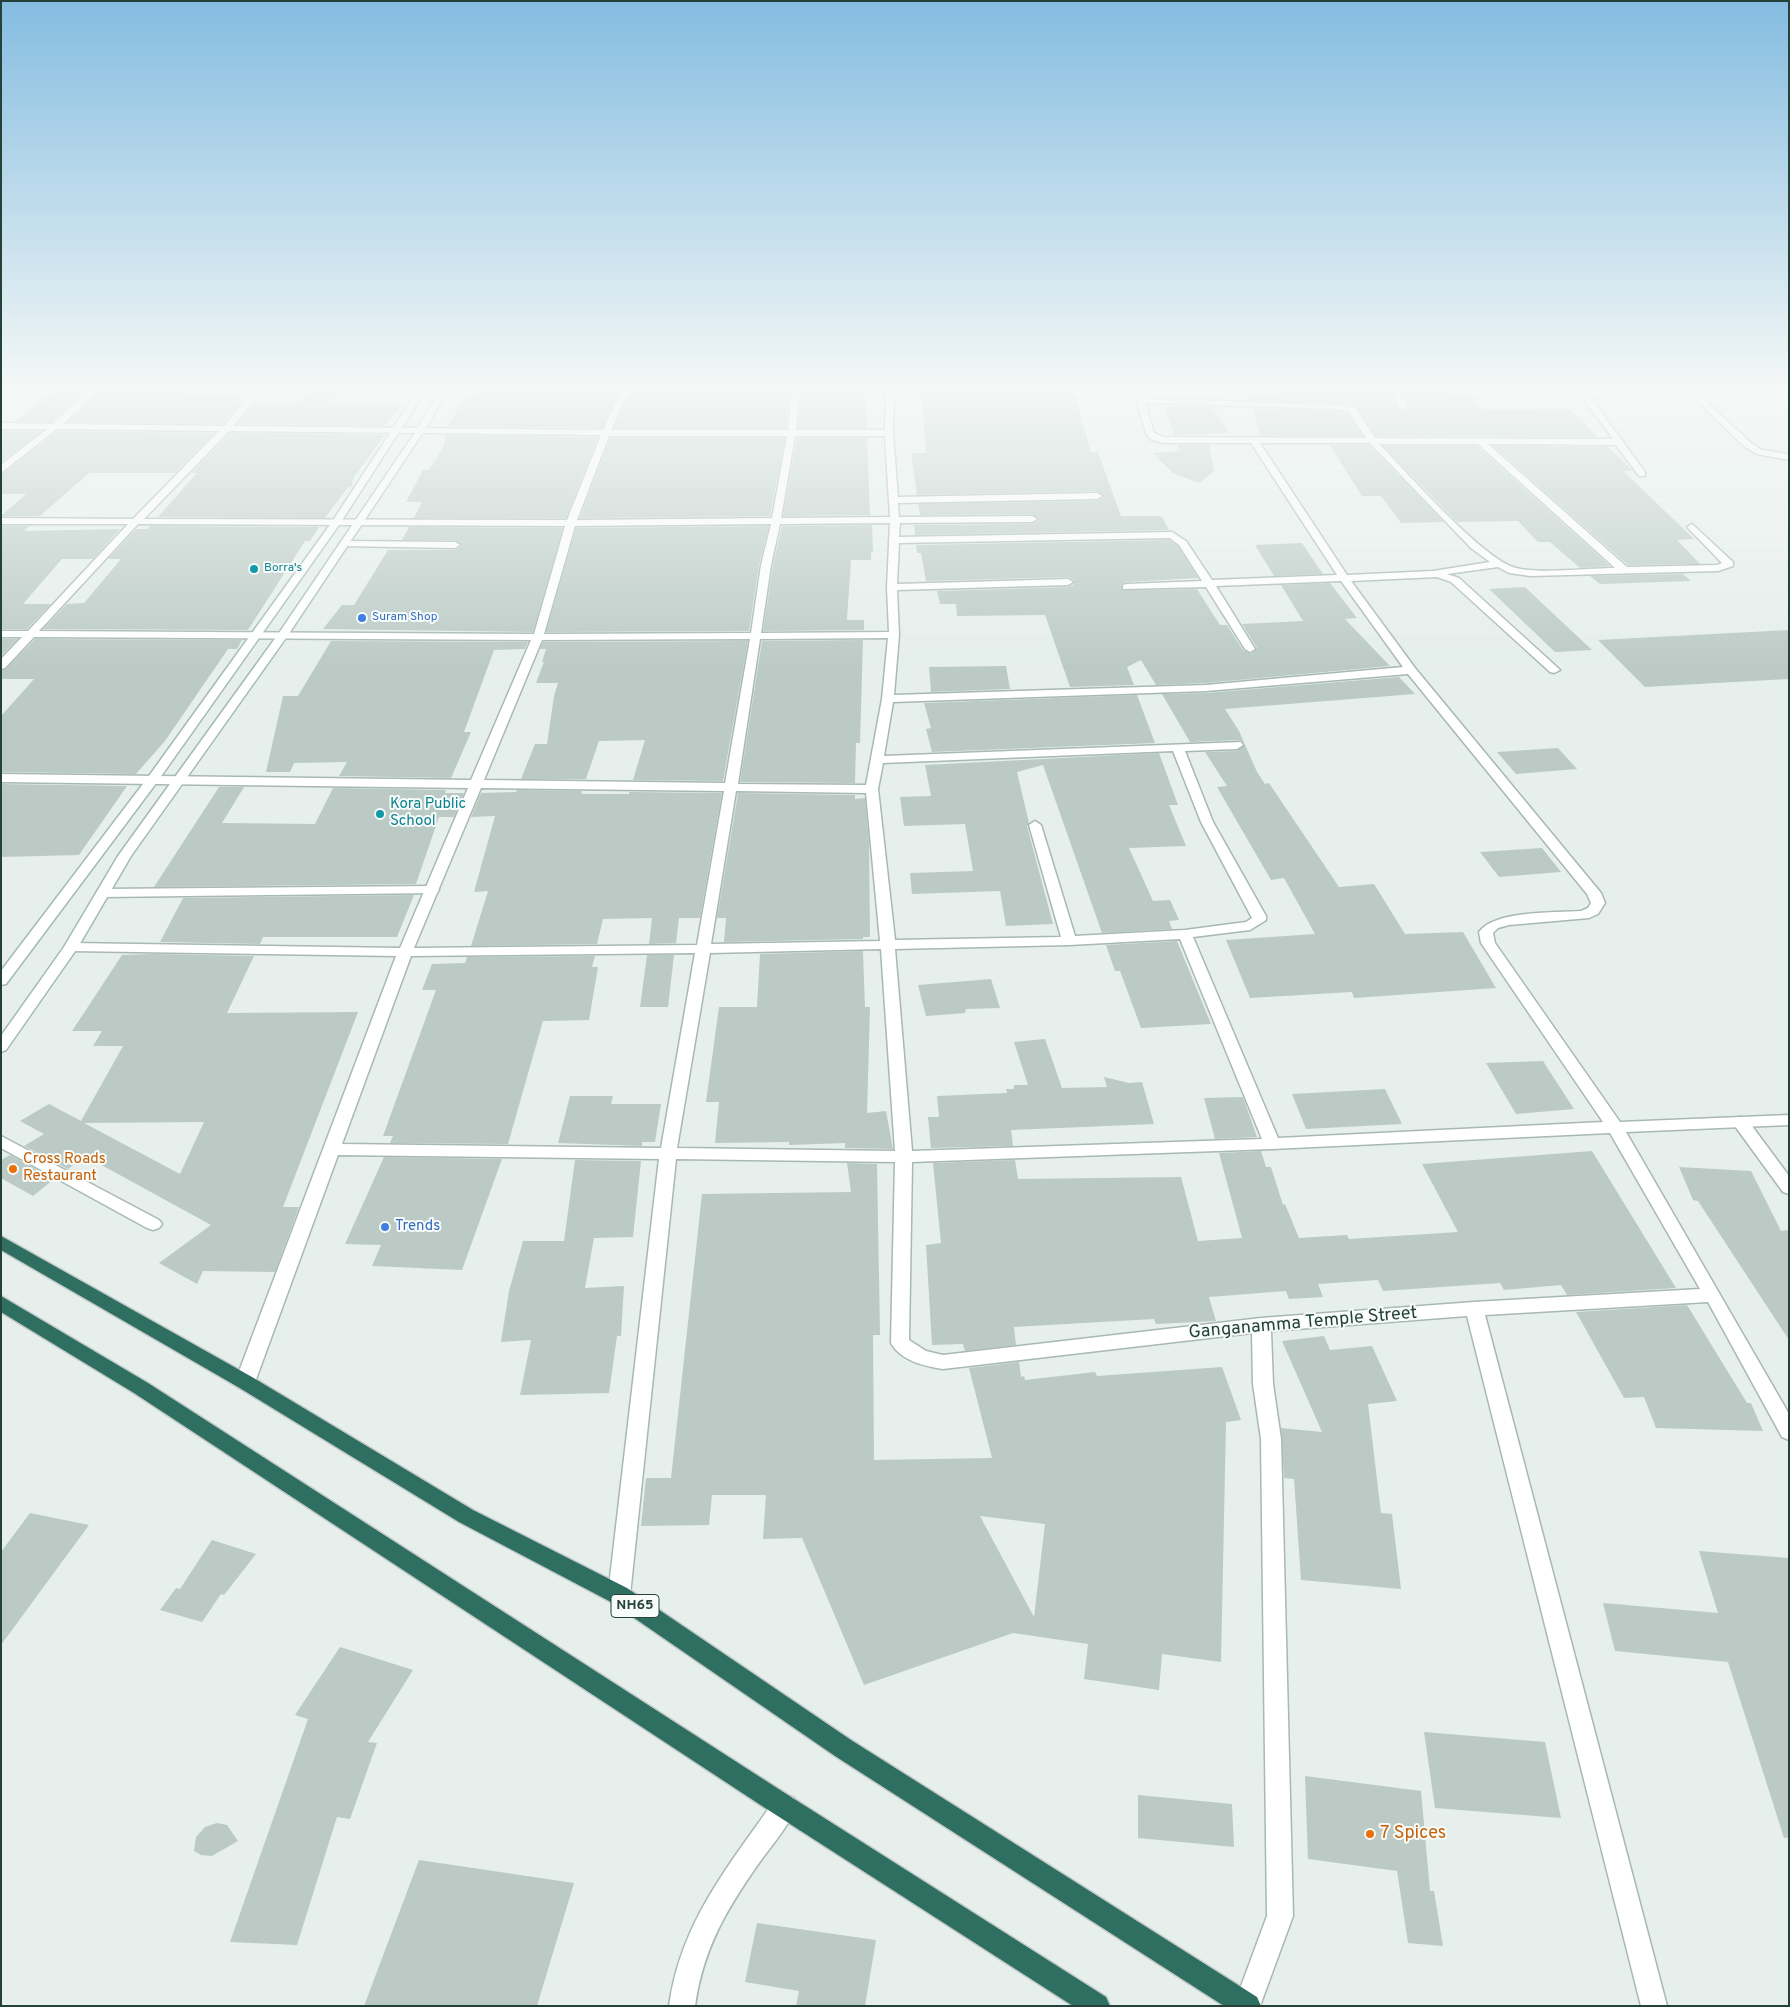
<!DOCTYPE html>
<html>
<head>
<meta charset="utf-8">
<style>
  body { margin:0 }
  #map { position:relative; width:1790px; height:2007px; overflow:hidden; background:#e6efeb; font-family:Overpass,sans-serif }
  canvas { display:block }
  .frame { position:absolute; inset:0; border:2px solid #24423a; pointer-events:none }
</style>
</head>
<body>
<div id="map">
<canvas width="1790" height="2007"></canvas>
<div class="frame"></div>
</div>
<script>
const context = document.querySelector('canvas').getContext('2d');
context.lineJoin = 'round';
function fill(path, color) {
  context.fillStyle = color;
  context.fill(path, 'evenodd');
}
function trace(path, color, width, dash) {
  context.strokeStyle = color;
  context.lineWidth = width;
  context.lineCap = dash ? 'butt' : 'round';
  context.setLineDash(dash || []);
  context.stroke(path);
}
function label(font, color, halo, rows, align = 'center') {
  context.font = font + ' Overpass,sans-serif';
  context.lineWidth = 4;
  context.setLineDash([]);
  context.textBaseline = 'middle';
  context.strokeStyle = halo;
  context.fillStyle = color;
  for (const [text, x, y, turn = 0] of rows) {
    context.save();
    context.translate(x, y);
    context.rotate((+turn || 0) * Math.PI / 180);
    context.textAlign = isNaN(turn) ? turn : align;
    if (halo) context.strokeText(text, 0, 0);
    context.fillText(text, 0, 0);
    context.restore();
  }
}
fill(new Path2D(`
  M314,387H344L328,404L402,405L384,426L237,424L255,403L298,404Z
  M509,387H617L615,392H619L602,428L448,426L466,396H475L480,389H508Z
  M666,387H790L786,428H614L631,392H665Z
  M802,387H864L867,428H798Z
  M1278,387H1387L1400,411H1406L1409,406L1399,387H1438L1440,392L1471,393L1478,407L1491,410L1570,409L1598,437L1376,436L1355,406L1339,403L1249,400L1247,393L1280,394Z
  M58,388H89L52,422L15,421Z
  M104,388H177L172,392L247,393L236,403H241L223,424L68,422Z
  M921,389H1073L1091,452H1098L1121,516H1160L1158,517H1162L1169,530L915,535L914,525L1032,524L1039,520L1032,514L920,515L918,504L1097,501L1104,497L1097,491L917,495L911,453H926Z
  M1164,407H1212L1230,433L1174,435Z
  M1252,408L1339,411L1348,414L1363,436H1260Z
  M2,431H42L1,462Z
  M58,431L215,433L175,473H89L40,516H1L26,494H1V475Z
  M230,433L385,435L354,477L351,487H348L325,518L158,517L197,473H191Z
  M446,435L598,437L566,518H414L422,502H406L423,470H429L443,448Z
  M610,438H785L770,516L580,518Z
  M797,438H867L870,515L783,516Z
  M1177,445H1209L1214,471L1199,483L1173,473L1153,453L1180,451Z
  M1330,445H1369L1444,522L1401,523L1381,496H1362Z
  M1383,446H1477L1610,566L1580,568L1550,542H1538L1518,521L1457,522Z
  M1493,446L1608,447L1633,471H1623L1694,539L1677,540L1700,564L1628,565Z
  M872,525L873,552H871V560H851L847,620H864V630L763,631L773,565L782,526Z
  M1,526H29L24,531L120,529L93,559H62L23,604H51L27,629H1Z
  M150,526L319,527L310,541H305L248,630L43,629L67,604L84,603L121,559H108L136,529H147Z
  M769,526L759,565L749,631L546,632L576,528Z
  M409,527L563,528L533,632L323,629L342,605H354L388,550H455L462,546L455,540H402Z
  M1169,540L1178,546L1198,578L1127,582L1122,584V590L1197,589L1220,625H1227L1243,650L1251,654L1257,648L1242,624L1303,621L1281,585L1330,583L1357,618L1345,619L1390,666L1206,683L1156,685L1141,660L1127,667L1134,685L1070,687L1045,615L957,616L956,604H940L937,591L1068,587L1074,584V580L1068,577L926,581L921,553H917L916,545Z
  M1302,543L1323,574L1274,576L1255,545Z
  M1683,574L1691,581L1600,584L1590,576Z
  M1525,587L1544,605L1592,650L1555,652L1489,589Z
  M1789,630V679L1770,680L1645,687L1598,640Z
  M1,639H18L1,656Z
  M35,639L242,640L237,649H228L165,741L136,774L1,772V716L34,679H1V671L6,669Z
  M863,640L860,743H856L855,783L740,782L762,641Z
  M331,641L528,642L525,649L494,650L464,732H471L451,778L339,776L347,762L294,763L290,772H266L283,696H298Z
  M748,641L723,781L633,780L645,740L599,741L586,779H521L535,744H547L554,696L558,683H536L544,662H542L546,649H540L543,642Z
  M1006,666L1010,689L931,692L929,667Z
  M1399,677L1415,694L1225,709L1239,731L1257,772L1265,784L1269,783L1339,887L1374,884L1405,934L1463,932L1496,988L1354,998L1352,992L1250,998L1226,940L1315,934L1284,878L1271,880L1217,787L1227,786L1205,752L1237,751L1245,744L1241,740L1190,742L1162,694L1206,693Z
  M1137,695L1155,743L932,752L926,729L931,728L924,703Z
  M1558,748L1577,769L1516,774L1497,752Z
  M1159,753L1178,805H1169L1186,846L1129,848L1153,901L1170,900L1179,920L1169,921L1172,929L1102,933L1043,765L1017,772L1029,823L1027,826L1053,924L1006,926L1000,891L912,894L910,873L973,871L965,824L904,826L900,797L931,796L925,765Z
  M1,784L127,786L79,855L1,857Z
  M219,787H244L222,823L315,824L333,788L446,790L445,793H464L454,817H439L416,884L154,887Z
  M517,790L582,791L581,793L584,794H629V792L722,793L700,918H679L676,943L649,944L652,918L603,919L597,944L471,946L488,891L474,892L495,816L471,817L481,793L516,792Z
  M738,793L855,795V799L865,798L869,842L870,937H863V939L724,942L726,918H717Z
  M1542,848L1561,872L1499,877L1480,852Z
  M414,895L397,937H263L260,944L160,942L183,898Z
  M1177,941L1211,1024L1141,1028L1120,971H1115L1106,945Z
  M863,951L865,1007H870L867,1113L886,1111L893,1149L845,1148V1143L789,1145V1142L715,1143L719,1102H706L719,1007H757L760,954Z
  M154,954L254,956L227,1013L358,1012L283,1207H299L275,1272L203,1271L197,1284L159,1263L211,1225L85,1156L68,1169L24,1146L44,1134L20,1121L49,1104L81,1121L123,1046H93L102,1031H72L122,955ZM204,1122L180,1174L84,1123Z
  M647,955H674L668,1007H640Z
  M595,956L592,967H598L589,1020L543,1021L508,1144L390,1143L393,1136H383L436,990H422L432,964L465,963L467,957Z
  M991,979L1000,1008L966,1009L965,1013L926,1016L918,985Z
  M1045,1039L1062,1088L1107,1087L1104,1077L1129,1083L1142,1082L1154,1124L1011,1130L1013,1146L931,1148L928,1117H939L937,1096L1007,1093L1006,1089H1014V1085H1028L1014,1042Z
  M1543,1061L1574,1109L1516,1114L1486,1063Z
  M1385,1089L1402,1124L1306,1129L1292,1094Z
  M570,1096H613L611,1104H661L655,1142H642V1146L558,1143Z
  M1243,1097L1257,1137L1215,1139L1204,1098Z
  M1261,1151L1266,1167H1271L1283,1205L1285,1204L1299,1238L1347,1235L1349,1239L1458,1232L1422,1164L1592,1151L1676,1288L1567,1295L1561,1285L1504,1290L1500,1283L1383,1291L1378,1280L1318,1284L1323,1297L1289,1299L1286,1291L1209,1297L1216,1321L1156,1324L1154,1319L1014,1327L1016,1345L965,1351L963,1344L932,1345L926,1245L941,1243L933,1163L1015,1160L1018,1179L1181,1177L1198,1241L1242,1238L1219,1153Z
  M10,1155L54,1179L33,1196L1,1178V1160Z
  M384,1157L502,1159L462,1270L372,1266L381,1245L345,1244Z
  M575,1160L641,1161L633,1237L594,1238L585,1288L624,1286L621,1336H617L609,1393L520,1395L531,1340L501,1342L509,1291L523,1241H564Z
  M847,1163L877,1164L880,1335H873L874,1460L992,1458L969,1368L1019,1362L1021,1377L1024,1376L1025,1380L1095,1372L1097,1376L1222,1367L1241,1420L1226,1422L1221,1662L1162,1654L1159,1690L1084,1679L1088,1644L1013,1633L864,1685L802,1538L763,1539L766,1495H712L709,1525L641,1526L646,1478H671L702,1194L851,1192ZM980,1516L1045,1524L1034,1617Z
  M1679,1167L1751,1171L1781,1231L1789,1230V1340L1698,1201L1693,1200Z
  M1687,1305L1747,1403H1751L1763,1431L1656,1428L1644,1397L1624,1398L1576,1312Z
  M1324,1336L1330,1350L1372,1346L1397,1401L1368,1404L1381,1513L1392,1514L1401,1589L1301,1580L1294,1479L1284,1478L1281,1428L1322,1432L1282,1341Z
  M30,1513L89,1525L1,1645V1552Z
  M212,1540L256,1554L224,1595L221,1594L202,1622L160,1610L176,1588L180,1589Z
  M1699,1551L1789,1558V1837L1784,1838L1728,1662L1615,1651L1603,1603L1718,1613Z
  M340,1647L413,1670L368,1742L377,1743L350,1819L337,1817L297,1945L230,1942L308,1719L295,1715Z
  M1424,1732L1545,1742L1561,1818L1435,1808Z
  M1305,1776L1421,1791L1430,1891H1434L1443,1946L1408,1943L1397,1871L1308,1859Z
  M1138,1795L1232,1804L1234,1847L1138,1838Z
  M217,1823L227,1825L238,1841L212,1856L201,1855L194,1851L196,1837L205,1827Z
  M419,1860L574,1883L537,2006H364Z
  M757,1923L876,1940L865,2006H796L799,1991L745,1982Z`), '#bbcac4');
const lane = new Path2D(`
  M432,886L439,890L437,893L103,897L96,893L103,889Z
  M1740,1117L1746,1118L1789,1176V1194L1783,1192L1732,1122L1734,1118Z
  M785,1795L794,1798L797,1806C788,1827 772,1845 759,1863C726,1910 703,1949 695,2006H669C681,1921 729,1866 776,1798Z`);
const street = new Path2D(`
  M93,387H102L63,424L224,426L257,387H266L233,426L603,430L623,387H631L611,430H788L792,387H800L796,430H885L886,387H894L893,433L898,497L1097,493L1102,496L1097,499L898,503L899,517L1032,516L1037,519L1032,522L900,523L899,537L1172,532L1186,541L1212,580L1337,575L1251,443H1163L1150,439L1146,433L1133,387H1141L1144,398L1339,405L1355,408L1375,438L1613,439L1575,387H1583L1645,472V476H1639L1616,445L1488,444L1627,567L1717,565L1722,563L1689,529L1687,527L1692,524L1733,562V566L1718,571L1530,576L1509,573L1498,567L1447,574L1459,578L1558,668L1560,670L1554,673L1550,672L1451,582L1437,577L1351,581L1415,668L1601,893L1605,903L1598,914L1589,918L1509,925L1498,928L1493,933L1495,943L1620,1122L1789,1115V1125L1626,1132L1789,1414V1440L1782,1437L1708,1302L1485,1315L1667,2006H1641L1467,1316L1271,1331L1273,1384L1281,1439L1293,1916L1260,2006L1234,2005L1267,1916L1261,1439L1253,1384L1252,1333L943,1369C924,1366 901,1361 891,1343L895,1162L676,1159L630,1595L627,1602L619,1604L611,1602L608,1595L659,1159L338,1155L255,1382L252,1387L245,1389L238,1387L235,1382L396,956L71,951L64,947L71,943L400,948L468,788L1,782V774L471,780L531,640L34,637L5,668L1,669V659L22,637H1V631H28L128,524H1V518L133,519L219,431L57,429L1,473V465L47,429H1V423L53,424ZM1145,403L1339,409L1349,412L1366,438L1164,437L1154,433ZM229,431L601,435L567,520L144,519ZM609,436H787L772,518L577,520ZM795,436H885L890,517L781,518ZM1260,443H1370L1471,548L1490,562L1433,571L1347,575ZM1379,444H1478L1615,568C1589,568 1540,574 1516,568C1483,560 1406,471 1379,444ZM890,523L887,587L889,632L761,633L771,565L780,524ZM138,524L565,526L534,634L39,631ZM771,524L761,565L751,633L544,634L575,526ZM1170,538L1179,545L1202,581L1127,584L1123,585V589L1206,587L1245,649L1250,652L1255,649L1216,586L1341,581L1403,667L1206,685L894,695L899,635L897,590L1068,585L1073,582L1068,579L897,584L899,543ZM888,638L882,699L866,785L738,784L760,639ZM750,639L725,783L484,780L542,640ZM1408,674L1587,894L1591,903L1588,908L1581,911C1555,913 1495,910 1479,932L1481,943L1603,1122L1278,1138L1193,937L1250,930L1266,920V916L1213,822L1185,751L1237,749L1243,745L1241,742L884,756L893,702L1206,691ZM1173,751L1201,822L1252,918L1246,922L1185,930L1075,936L1041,825L1035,821L1029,825L1061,937L895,940L878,789L883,763ZM481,788L724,791L697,945L414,948ZM736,791L866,793L880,941L711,944ZM1180,939L1262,1139L912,1151L895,949L1069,945ZM881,949L895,1151L677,1148L710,953ZM695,953L661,1148L342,1144L411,956ZM1610,1133L1700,1289L1474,1302L1261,1318L943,1355L926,1351L909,1340L912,1162L1272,1149Z
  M1389,387H1397L1407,407L1406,409H1400Z
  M1682,387H1691L1751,443L1762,450L1789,454V460L1757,454L1745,447Z
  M344,541L455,542L460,545L455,548L341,546V542Z
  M1,1136L159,1220L162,1224L159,1228L153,1230L147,1228L1,1148Z`);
const secondary = new Path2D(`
  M420,387H428L339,525L157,782L6,984L1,985V971L149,776L332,522Z
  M442,387H450L424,431L288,635L131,856L78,947L6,1050L1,1052V1036L64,947L118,856L279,633L416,431Z`);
const highway = new Path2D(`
  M1,1236L252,1377L473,1510L627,1588L851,1740L1257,1997L1261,2006H1224L835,1756L611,1602L459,1522L238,1387L1,1250Z
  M1,1296L148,1383L777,1788L1106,1997L1110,2006H1073L759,1804L134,1393L1,1312Z`);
trace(lane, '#a8b8b2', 3);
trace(street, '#a8b8b2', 3);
trace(secondary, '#a4bbb3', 3);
trace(highway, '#c2cac8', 3);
fill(lane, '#fff');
fill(street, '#fff');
fill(secondary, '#fff');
fill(highway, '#2f6f62');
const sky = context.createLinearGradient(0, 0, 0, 668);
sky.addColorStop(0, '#84bce0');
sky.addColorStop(0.58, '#f4f8f6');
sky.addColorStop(1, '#f4f8f600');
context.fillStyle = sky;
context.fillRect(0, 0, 1790, 668);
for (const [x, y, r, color] of [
  [254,569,5,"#0f9aa8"],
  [362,618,5,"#3f7fe0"],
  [380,814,5,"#0f9aa8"],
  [13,1169,5,"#e8710a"],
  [385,1227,5,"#3f7fe0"],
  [1370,1834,5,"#e8710a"]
]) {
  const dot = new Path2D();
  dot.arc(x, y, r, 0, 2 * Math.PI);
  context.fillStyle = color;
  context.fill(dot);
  trace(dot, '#f7fbf9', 2);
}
label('12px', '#0d838f', '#f7fbf9', [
  ["Borra's",264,569]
], 'left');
label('12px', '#366cbe', '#f7fbf9', [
  ["Suram Shop",372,618]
], 'left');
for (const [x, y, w] of [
  [635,1606,48]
]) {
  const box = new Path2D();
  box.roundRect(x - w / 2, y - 11.5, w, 23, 4);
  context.fillStyle = '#f7fbf9';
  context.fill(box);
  trace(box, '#24423a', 1);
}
label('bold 14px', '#24423a', null, [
  ["NH65",635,1606]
]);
label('15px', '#0d838f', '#f7fbf9', [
  ["Kora Public",390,805],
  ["School",390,822]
], 'left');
label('15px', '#c56008', '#f7fbf9', [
  ["Cross Roads",23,1160],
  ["Restaurant",23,1177]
], 'left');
label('15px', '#366cbe', '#f7fbf9', [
  ["Trends",395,1227]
], 'left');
label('18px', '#24423a', '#f7fbf9', [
  ["Ganganamma Temple Street",1303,1324,-5]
]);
label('18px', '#c56008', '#f7fbf9', [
  ["7 Spices",1380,1834]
], 'left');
</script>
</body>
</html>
